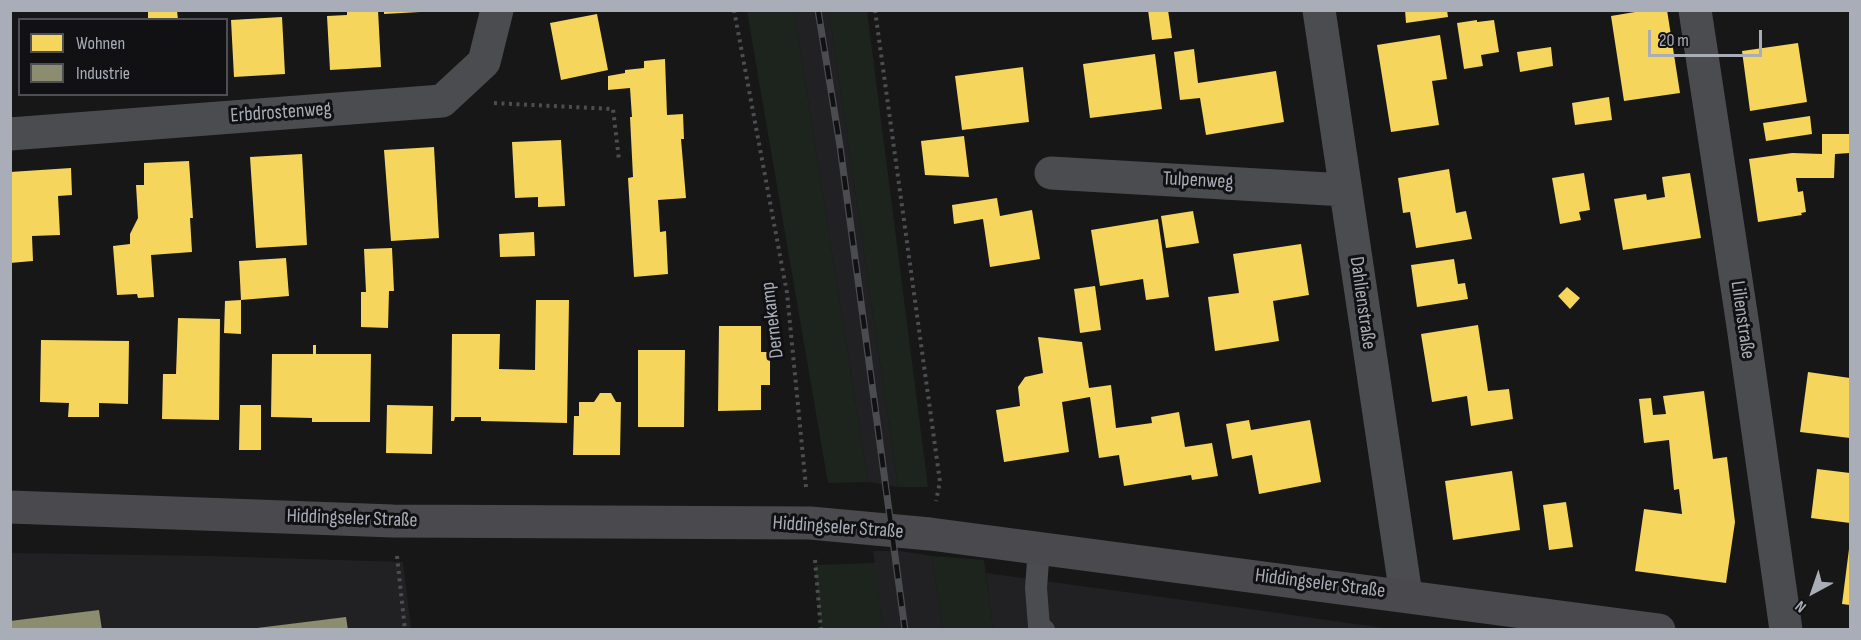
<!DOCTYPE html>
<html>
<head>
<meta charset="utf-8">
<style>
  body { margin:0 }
  #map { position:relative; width:1861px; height:640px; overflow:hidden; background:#171717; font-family:"Sofia Sans Condensed",sans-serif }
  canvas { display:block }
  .frame { position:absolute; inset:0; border:12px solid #a8adb8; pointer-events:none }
  .legend { position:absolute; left:18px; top:18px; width:210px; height:78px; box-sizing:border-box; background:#111113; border:2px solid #4d4f55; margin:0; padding:8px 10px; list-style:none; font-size:18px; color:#a8adb8 }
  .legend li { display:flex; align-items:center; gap:12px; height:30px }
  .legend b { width:30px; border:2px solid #4d4f55 }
  .north { position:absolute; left:1783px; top:562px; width:60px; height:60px; -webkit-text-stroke:4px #111113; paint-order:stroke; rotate:220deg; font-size:16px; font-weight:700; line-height:24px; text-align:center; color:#a8adb8 }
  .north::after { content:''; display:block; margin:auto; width:21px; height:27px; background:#a8adb8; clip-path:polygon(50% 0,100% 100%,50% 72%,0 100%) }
  .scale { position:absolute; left:1648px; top:30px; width:114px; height:27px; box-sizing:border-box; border:3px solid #a8adb8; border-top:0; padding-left:8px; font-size:18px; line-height:21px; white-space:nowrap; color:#a8adb8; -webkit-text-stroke:4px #111113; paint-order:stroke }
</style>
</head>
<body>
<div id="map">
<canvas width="1861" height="640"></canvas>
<div class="frame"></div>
<ul class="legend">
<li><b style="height:16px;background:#f6d55c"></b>Wohnen</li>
<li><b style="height:16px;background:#8c8c6e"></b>Industrie</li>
</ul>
<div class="north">N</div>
<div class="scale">20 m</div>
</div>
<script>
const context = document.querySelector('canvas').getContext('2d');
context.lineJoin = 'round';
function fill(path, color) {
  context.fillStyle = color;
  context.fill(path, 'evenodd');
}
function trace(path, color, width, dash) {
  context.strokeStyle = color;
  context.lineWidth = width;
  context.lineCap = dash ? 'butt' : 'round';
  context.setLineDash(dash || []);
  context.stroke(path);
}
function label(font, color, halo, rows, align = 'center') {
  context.font = font + ' "Sofia Sans Condensed",sans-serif';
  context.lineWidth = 6;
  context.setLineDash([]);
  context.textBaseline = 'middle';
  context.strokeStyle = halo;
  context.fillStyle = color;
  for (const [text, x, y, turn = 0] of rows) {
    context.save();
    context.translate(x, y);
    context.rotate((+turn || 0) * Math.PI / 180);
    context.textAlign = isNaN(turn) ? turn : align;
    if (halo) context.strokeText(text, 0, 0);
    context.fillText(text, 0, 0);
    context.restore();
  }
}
fill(new Path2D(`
  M794,11H829L898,487L868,482Z
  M873,551H900L932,556L943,629H883Z
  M11,553L211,556L403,562L411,629L11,630Z
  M986,573L1257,610L1391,629H993Z`), '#212123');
fill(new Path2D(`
  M747,11H794L868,482L828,483Z
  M829,11H867L928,487H898Z
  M932,556L984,560L993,629H943Z
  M875,563L883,629H821L815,565Z`), '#1d241e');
fill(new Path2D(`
  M148,10H177L178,20H148Z
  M347,10H378L381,67L330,70L327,16L347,15Z
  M384,10H420V12L384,14Z
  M1148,10H1168L1172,38L1152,40Z
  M1405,10H1447L1448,17L1406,23Z
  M1647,10H1667L1680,93L1624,101L1611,16Z
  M597,14L608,70L561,80L550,23Z
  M282,17L285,74L234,77L231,20Z
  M1477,20V22L1494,20L1499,52L1481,55L1483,66L1464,69L1457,23Z
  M1440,35L1447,79L1432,81L1439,125L1391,132L1377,45Z
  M1798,43L1807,102L1750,111L1742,51Z
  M1551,47L1553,66L1520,72L1517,52Z
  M1194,49L1198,83L1276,71L1284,122L1206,135L1200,98L1180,100L1174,52Z
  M1155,54L1162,109L1090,118L1083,64Z
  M665,59L667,115L683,114L684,139H681L686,198L658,200L660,232L666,231L668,274L634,277L628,178L633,177L630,117H632L630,88L608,90V76L625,73V70L644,68V61Z
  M1023,67L1029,122L962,130L955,76Z
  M1609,97L1612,120L1575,125L1572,103Z
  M1810,116L1812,134L1766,141L1763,123Z
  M1822,134H1850V153L1835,154L1834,178H1796L1798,192L1803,191L1806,212L1801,213L1802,215L1758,222L1749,159L1792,153L1822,154Z
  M964,136L969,177L925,175L921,141Z
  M561,140L565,206L538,207V197L515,198L512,142Z
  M434,147L439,238L391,241L384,150Z
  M302,154L307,245L256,248L250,157Z
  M189,161L193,218H190L192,252L151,255L154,297L138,298L137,294L117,295L113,246L130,244V234L138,218L136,185H144V163Z
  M71,168L72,195L58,196L60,235L32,236L33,261L10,263V172Z
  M1449,169L1456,213L1466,211L1472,239L1416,248L1410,212L1403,213L1398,178Z
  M1584,173L1590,210L1579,212L1581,220L1560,224L1552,178Z
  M1690,173L1701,238L1623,250L1614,199L1646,194L1647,200L1665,197L1662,177Z
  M997,198L1000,216L1032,210L1040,259L990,267L983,219L954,224L952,205Z
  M1193,211L1199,243L1166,248L1161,216Z
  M1158,219L1169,297L1146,300L1143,279L1100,286L1091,230Z
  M534,232L535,256L500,257L499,234Z
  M1301,244L1309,295L1273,301L1279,341L1215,351L1208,297L1239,293L1233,254Z
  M392,248L394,291H389L388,328L361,327V292H366L364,249Z
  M286,258L289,296L241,300L239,261Z
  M1454,259L1458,284L1465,283L1468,299L1417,307L1411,265Z
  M1095,286L1101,330L1080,333L1074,289Z
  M1567,287L1580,298L1570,309L1558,296Z
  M241,300V334L224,333L225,301Z
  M536,300H569L567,423L481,421V417H455L454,421H451L452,334H500L499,369L535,370Z
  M178,318L220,319L219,420L162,419L163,374H176Z
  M1478,325L1488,391L1509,389L1513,419L1471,426L1467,396L1432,402L1421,334Z
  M719,326H761V352H770V385H761V410L718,411Z
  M1038,337L1082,342L1089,388L1111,385L1116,428L1152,423L1151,417L1179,412L1185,447L1212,443L1218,476L1192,480L1191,475L1124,486L1119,455L1099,458L1090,397L1062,402L1069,452L1004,462L996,410L1020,406L1018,387L1025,377L1043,373Z
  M41,340L129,341L128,404L99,403V417H68L69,403L40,402Z
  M313,345H316V354H371L370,422H312V418L271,417L272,354H313Z
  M638,350H685L684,427H638Z
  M1808,372L1850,378V438L1800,432Z
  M1704,391L1713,459L1727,457L1735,522L1726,583L1635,571L1644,509L1682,514L1679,489L1674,490L1669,440L1644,443L1639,399L1651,398L1653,415L1666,414L1663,396Z
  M600,393H611L616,402H621L620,455H573L574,416H579V402H594Z
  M240,405H261V450H239Z
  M387,405L433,406L432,454L386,453Z
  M1249,420L1251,430L1310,420L1321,482L1259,494L1252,455L1232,459L1226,424Z
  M1817,469L1850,473V523L1811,518Z
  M1512,471L1520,530L1453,540L1445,481Z
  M1566,502L1573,547L1549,550L1543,505Z
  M1849,549H1850V605L1842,604Z`), '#f6d55c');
fill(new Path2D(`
  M99,610L102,630H10V621Z
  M346,617L348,630H257V628Z`), '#8c8c6e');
trace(new Path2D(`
  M734,10L787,293L806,487
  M875,10L940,482L936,501
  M494,103L613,109L619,160
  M397,556L405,630
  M815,560L821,630`), '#4d4e52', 4, [3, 4.5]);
trace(new Path2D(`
  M1039,548L1036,588L1039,626L1044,630`), '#4b4c50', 22);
trace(new Path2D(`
  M1319,10L1406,595
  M1695,10L1743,326L1786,630
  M10,134L442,101L484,62L497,10
  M1051,173L1345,190`), '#4b4c50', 33);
trace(new Path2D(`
  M10,507L393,521L810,523L930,534L1659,630`), '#4a4a4e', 33);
const rail = new Path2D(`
  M818,10L840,146L905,630`);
trace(rail, '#4b4c4f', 7);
trace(rail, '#111113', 4.5, [14]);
label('20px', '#a8adb8', '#111113', [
  ["Erbdrostenweg",281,113,-4],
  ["Tulpenweg",1198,181,3],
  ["Dahlienstraße",1362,303,82],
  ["Dernekamp",773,320,-97],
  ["Lilienstraße",1742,320,82],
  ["Hiddingseler Straße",352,519,2],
  ["Hiddingseler Straße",838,528,4],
  ["Hiddingseler Straße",1320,584,7]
]);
</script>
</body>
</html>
